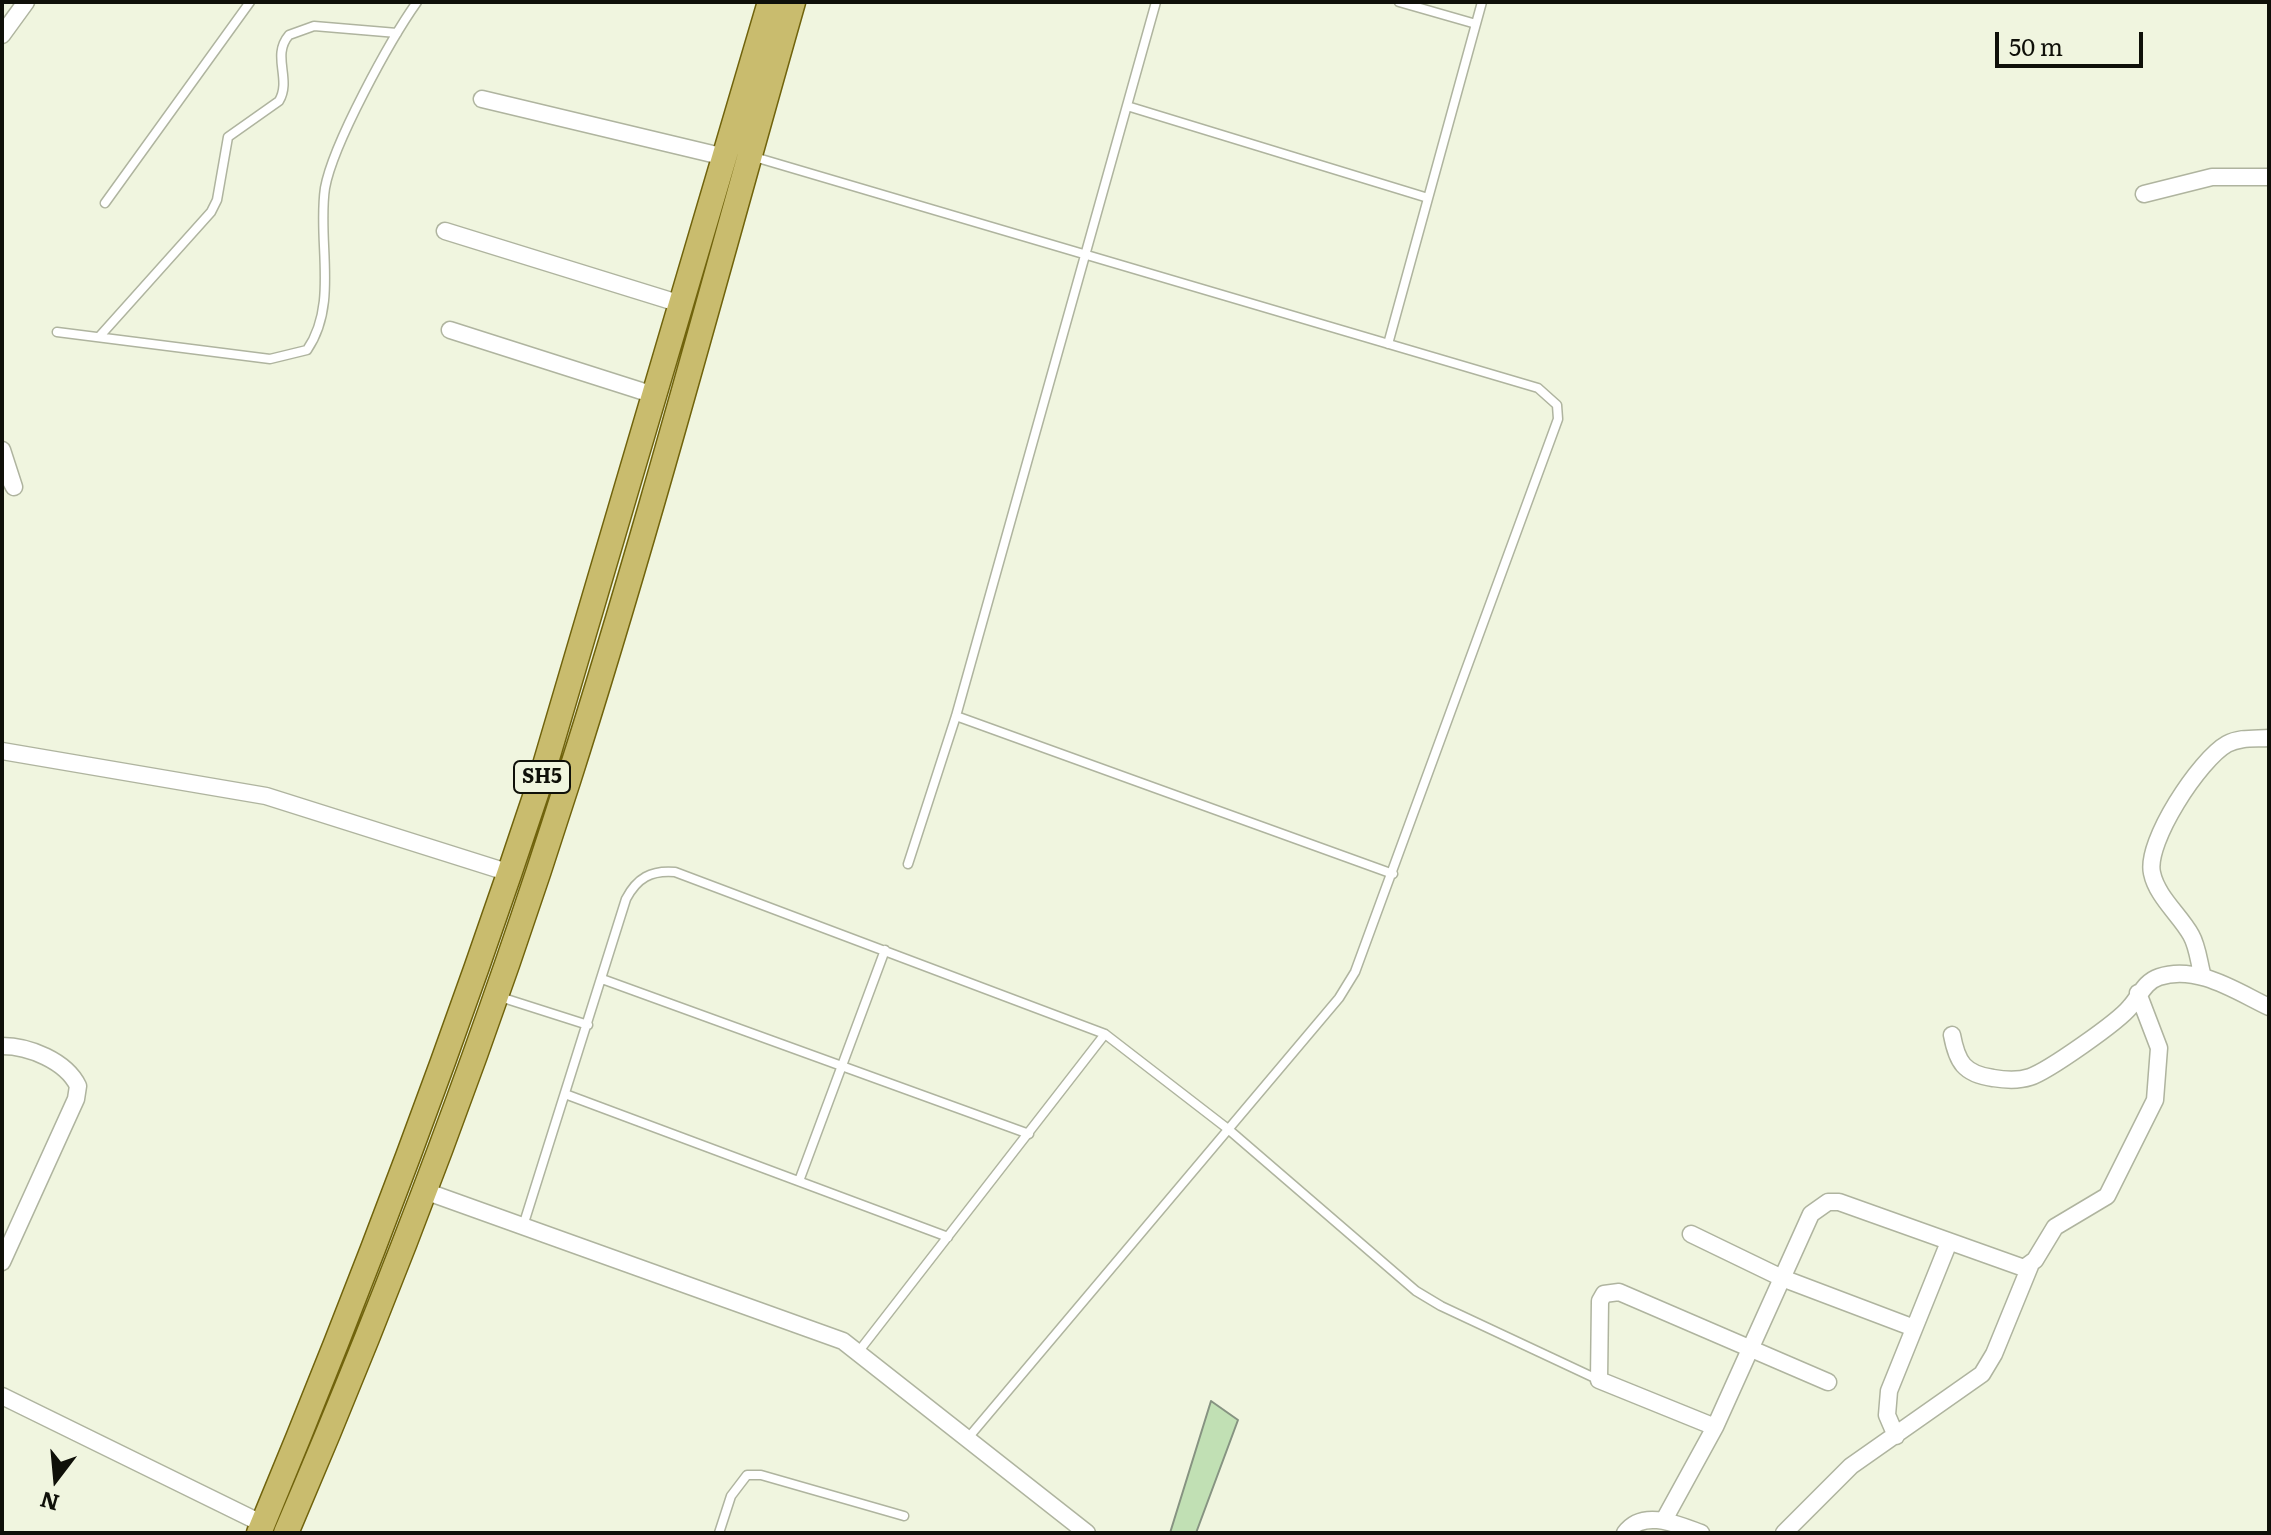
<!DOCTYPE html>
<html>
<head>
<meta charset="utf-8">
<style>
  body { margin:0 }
  #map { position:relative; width:2271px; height:1535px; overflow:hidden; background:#f0f5df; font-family:Literata,serif }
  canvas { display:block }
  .frame { position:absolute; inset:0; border:4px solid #0f1009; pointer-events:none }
  .north { position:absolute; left:16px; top:1439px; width:80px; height:80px; -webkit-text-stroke:6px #f0f5df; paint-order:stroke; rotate:196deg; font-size:22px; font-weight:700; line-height:32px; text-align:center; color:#0f1009 }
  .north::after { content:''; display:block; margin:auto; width:28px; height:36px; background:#0f1009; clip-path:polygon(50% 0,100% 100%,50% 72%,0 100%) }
  .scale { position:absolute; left:1995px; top:32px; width:148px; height:36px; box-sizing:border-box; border:4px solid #0f1009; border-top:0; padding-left:10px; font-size:24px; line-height:28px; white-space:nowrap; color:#0f1009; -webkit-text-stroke:6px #f0f5df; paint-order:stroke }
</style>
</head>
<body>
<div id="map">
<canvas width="2271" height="1535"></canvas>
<div class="frame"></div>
<div class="north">N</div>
<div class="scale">50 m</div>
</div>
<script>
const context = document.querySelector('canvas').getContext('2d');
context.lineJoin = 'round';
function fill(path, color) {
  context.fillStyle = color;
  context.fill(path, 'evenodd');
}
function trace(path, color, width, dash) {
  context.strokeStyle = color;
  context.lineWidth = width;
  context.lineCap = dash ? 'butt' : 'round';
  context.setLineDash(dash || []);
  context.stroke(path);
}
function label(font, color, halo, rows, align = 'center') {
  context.font = font + ' Literata,serif';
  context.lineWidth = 7;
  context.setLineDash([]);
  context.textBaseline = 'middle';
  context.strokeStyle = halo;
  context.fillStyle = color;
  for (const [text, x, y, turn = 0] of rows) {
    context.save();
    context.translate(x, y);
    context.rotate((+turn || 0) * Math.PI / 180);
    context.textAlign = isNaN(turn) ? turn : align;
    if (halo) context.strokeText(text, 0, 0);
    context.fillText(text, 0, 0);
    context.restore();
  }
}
const building = new Path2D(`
  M1211,1401L1238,1420L1196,1533H1170Z`);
fill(building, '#c1e0b4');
trace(building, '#869381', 2);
const lane = new Path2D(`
  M1399,2L1476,24
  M1127,106L1428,198
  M751,156L1538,388L1557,405L1558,419L1355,972L1339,998L968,1438
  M105,203L250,2
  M57,332L270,359L307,350C339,304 317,241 325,188C333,144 390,40 417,2
  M99,337L211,212L217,200L228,137L279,101C292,79 271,56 289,35L314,26L397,33
  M1388,344L1482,2
  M956,716L1393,874
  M908,864L956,716L1156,2
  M602,979L1029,1134
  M497,996L588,1025
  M565,1094L948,1237
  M799,1181L885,950
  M523,1226L626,899C637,878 651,870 675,872L1105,1034L1228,1129L1416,1291L1441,1306L1599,1380
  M859,1351L1105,1034
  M719,1533L731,1496L747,1475H761L904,1516`);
const street = new Path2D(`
  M2,35L26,2
  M482,99L725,157
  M2144,194L2212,177H2269
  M445,231L681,304
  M450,330L654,395
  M2,450L14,487L2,464
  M2,751L266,796L510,873
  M2203,977C2199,964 2198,947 2191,935C2180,915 2157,897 2152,873C2145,842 2200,759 2227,744C2240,737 2255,739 2269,738
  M1952,1035C1957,1062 1964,1074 1993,1078C2005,1080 2018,1081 2030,1077C2048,1071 2118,1022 2130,1007C2140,996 2144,982 2159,977C2197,964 2237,992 2269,1007
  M2,1046C29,1046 66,1061 78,1086L76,1099L2,1262
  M422,1190L843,1341L1087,1533
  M1691,1234L1782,1278L1914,1328
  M2,1396L263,1524
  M1715,1427L1599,1380L1600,1301L1604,1294L1619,1292L1828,1382
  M1896,1436L1887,1415L1889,1391L1949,1242
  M1664,1520L1715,1427L1811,1214L1828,1202H1839L2024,1268L2035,1260L2055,1227L2107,1196L2155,1100L2159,1048L2138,993
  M1625,1533C1643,1508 1679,1525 1701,1533
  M1784,1533L1851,1466L1982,1374L1994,1354L2030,1266`);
const primary = new Path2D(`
  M259,1533C362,1286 456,1036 540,782L770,2
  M286,1533C391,1288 487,1036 568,781C650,524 719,262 793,2`);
trace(lane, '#afb49f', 11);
trace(street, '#afb49f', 19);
trace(primary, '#70630c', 27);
trace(lane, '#fff', 8);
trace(street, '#fff', 16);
trace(primary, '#c9bc6e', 24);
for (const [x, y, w] of [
  [542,777,56]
]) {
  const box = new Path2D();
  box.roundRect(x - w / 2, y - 16, w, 32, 6);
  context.fillStyle = '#f0f5df';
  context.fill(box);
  trace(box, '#0f1009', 2);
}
label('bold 20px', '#0f1009', null, [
  ["SH5",542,777]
]);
</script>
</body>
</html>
